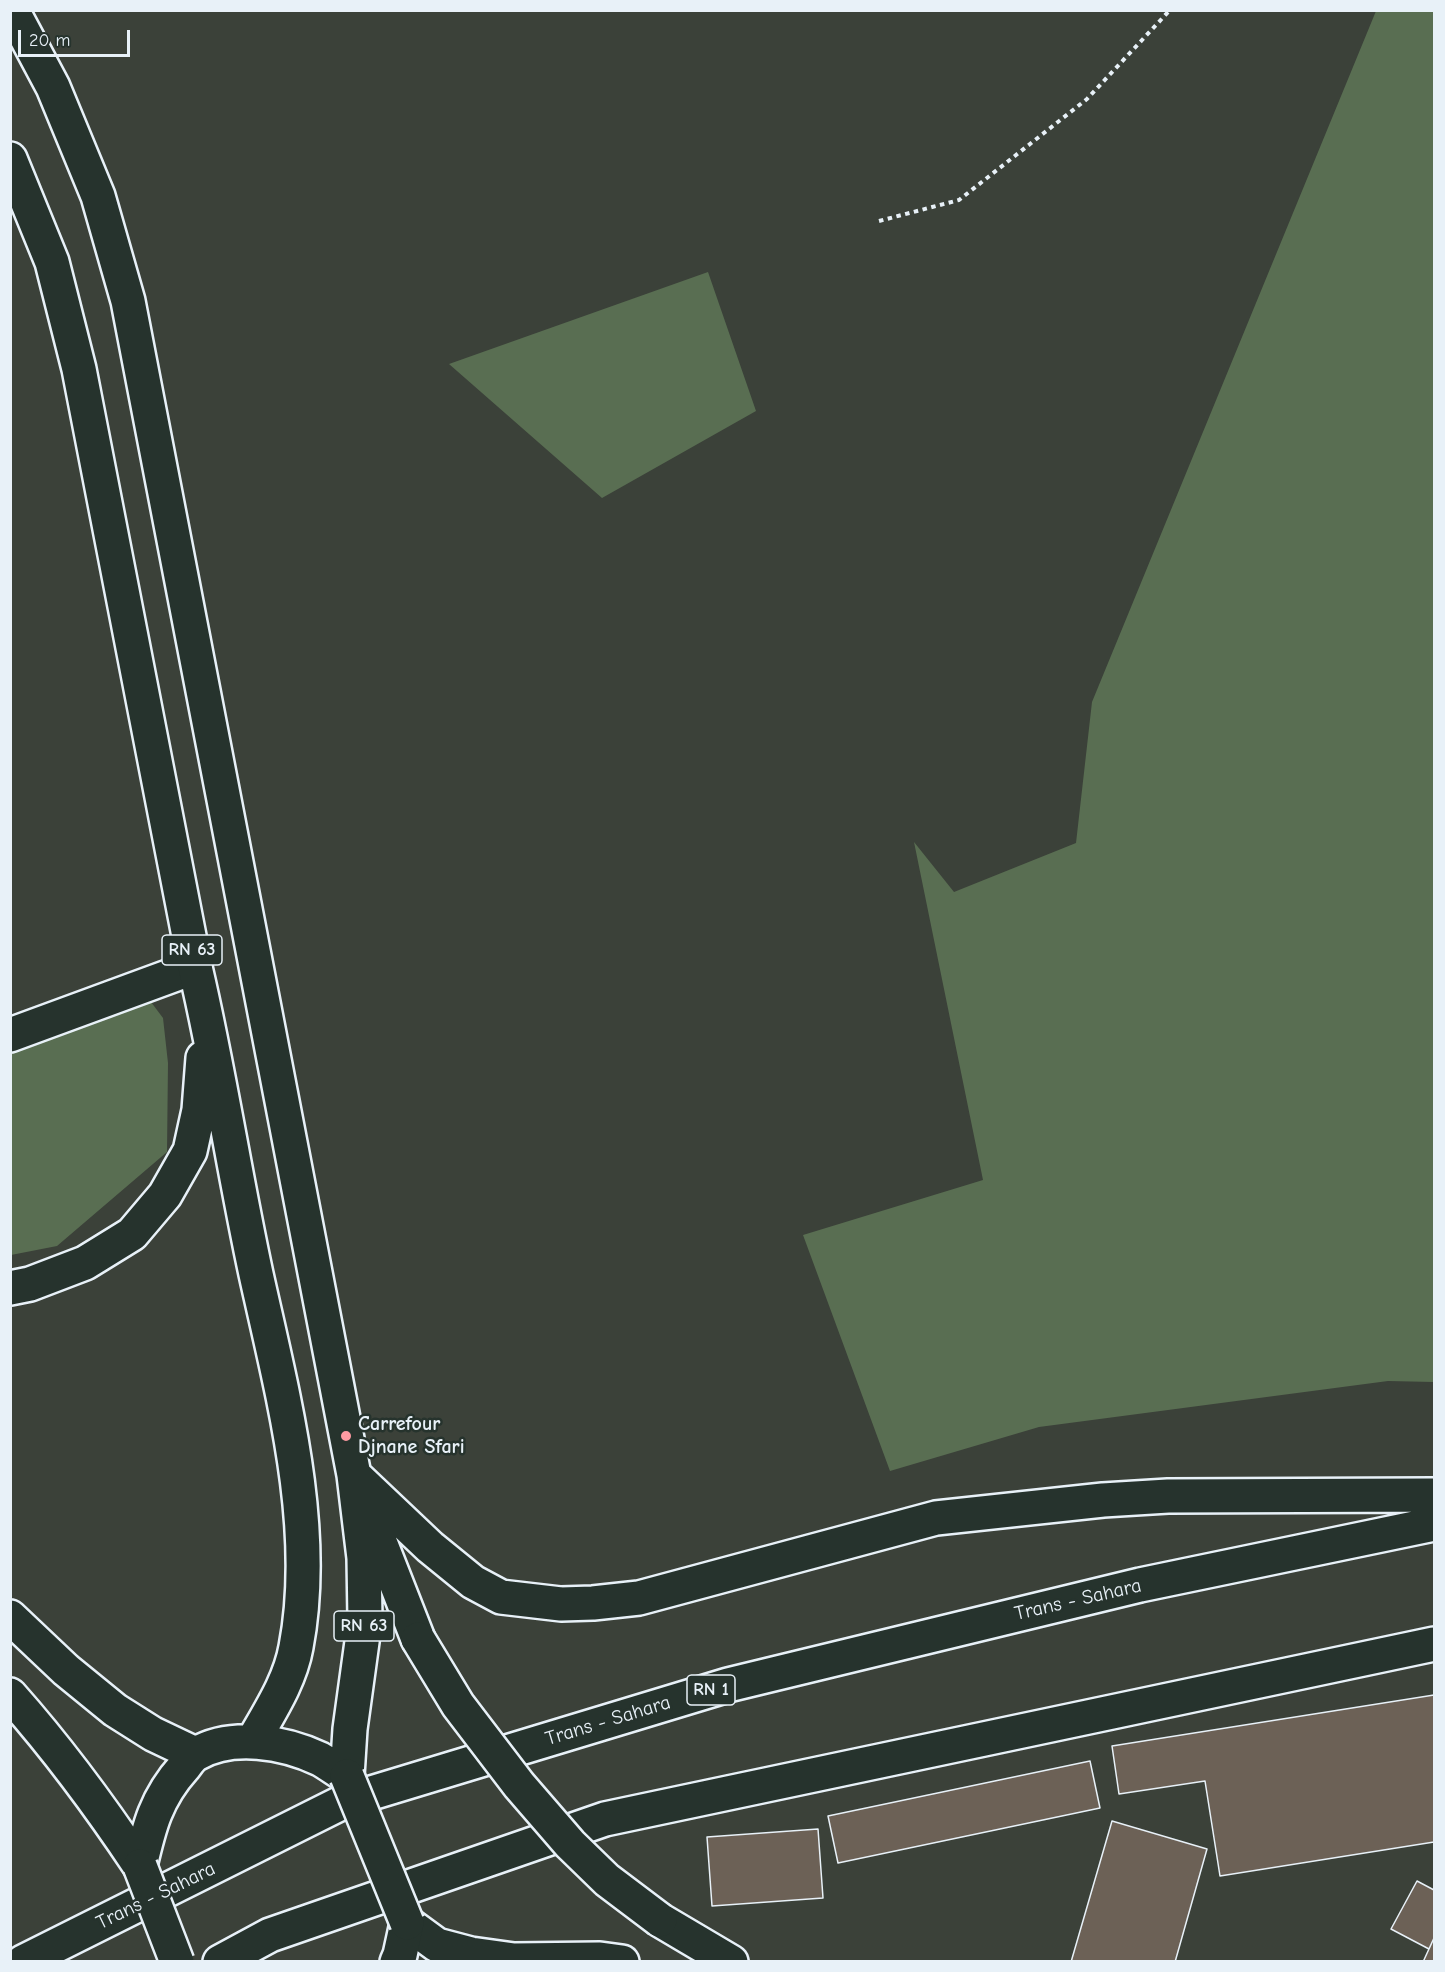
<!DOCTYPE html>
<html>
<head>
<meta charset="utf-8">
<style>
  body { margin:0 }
  #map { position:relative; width:1445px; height:1972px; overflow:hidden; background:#3b4139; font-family:"Comic Neue",sans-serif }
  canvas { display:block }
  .frame { position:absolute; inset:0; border:12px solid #e8f1f8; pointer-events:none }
  .scale { position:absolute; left:18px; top:30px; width:112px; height:27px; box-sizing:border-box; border:3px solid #e8f1f8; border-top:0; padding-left:8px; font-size:18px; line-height:21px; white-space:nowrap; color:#e8f1f8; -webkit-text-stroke:4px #26332d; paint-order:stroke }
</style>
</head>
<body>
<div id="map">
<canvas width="1445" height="1972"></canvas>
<div class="frame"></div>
<div class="scale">20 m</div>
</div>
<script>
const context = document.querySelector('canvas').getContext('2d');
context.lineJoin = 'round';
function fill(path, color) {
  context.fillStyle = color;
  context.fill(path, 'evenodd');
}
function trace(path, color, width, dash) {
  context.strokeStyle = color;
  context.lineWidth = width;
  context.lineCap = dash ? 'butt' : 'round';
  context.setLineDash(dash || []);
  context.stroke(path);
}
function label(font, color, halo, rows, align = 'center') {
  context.font = font + ' "Comic Neue",sans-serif';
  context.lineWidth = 5;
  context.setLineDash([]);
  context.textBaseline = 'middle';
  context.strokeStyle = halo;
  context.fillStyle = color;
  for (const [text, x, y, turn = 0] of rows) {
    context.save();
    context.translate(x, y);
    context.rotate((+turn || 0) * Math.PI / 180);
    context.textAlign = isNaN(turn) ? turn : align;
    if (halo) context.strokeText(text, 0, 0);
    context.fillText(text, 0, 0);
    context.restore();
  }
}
fill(new Path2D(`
  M1376,11H1434V1382L1388,1381L1039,1427L890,1471L803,1235L983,1180L914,842L954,892L1076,843L1092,702Z
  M708,272L756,411L602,498L449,364Z
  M151,1002L163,1018L168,1063L167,1152L57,1246L11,1255L10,1052Z`), '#596e52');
const building = new Path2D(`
  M1434,1695V1842L1220,1876L1205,1781L1119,1794L1112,1746Z
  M1090,1761L1100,1808L838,1863L828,1816Z
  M1112,1821L1207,1849L1175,1962H1071Z
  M818,1829L823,1898L712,1906L707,1837Z
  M1417,1881L1434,1890V1938L1429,1949L1391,1929Z
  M1434,1938V1962H1423Z`);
fill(building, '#6c6156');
trace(building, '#e8f1f8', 1.5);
const minor = new Path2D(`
  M10,1035L195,967`);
const major = new Path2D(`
  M407,1923L437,1945L471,1954L514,1960L600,1959L622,1962`);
const highway = new Path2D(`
  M12,10L53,87L98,196L128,301L354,1475L364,1558L365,1620L350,1729L347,1776C338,1771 329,1764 320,1759C284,1742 232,1733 196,1754C191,1757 187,1763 184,1767C156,1798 149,1827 140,1866
  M10,159L52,262L79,369L195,967C219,1069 234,1172 256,1274C282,1392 319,1527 296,1647C290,1681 270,1711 253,1741
  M10,1288L30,1284L85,1263L132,1234L165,1195L190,1151L199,1110L203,1058
  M354,1475L430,1547L473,1582L501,1597L561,1604L593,1603L639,1598L936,1518L1103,1500L1168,1496L1434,1495
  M371,1519L418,1639
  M10,1617L66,1670L115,1710L153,1734L195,1754
  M10,1695C58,1749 100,1806 140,1866
  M660,1920L731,1962
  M23,1962L345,1801L728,1685L1140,1585L1434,1524
  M220,1962L270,1935L605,1819L1434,1644
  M397,1962L400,1955L407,1923`);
trace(minor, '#e8f1f8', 38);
trace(major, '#e8f1f8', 38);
trace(highway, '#e8f1f8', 38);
trace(new Path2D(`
  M879,221L959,200L1087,99L1170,10`), '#e8f1f8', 4, [4.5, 4.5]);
trace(minor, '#26332d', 33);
trace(major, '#26332d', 33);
trace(highway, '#26332d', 33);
const highwayBridge = new Path2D(`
  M418,1639L458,1705L519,1785L570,1844L607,1880L660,1920
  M347,1776L407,1923
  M140,1866L177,1962`);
trace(highwayBridge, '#e8f1f8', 38, []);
trace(highwayBridge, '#26332d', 33);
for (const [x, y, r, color] of [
  [346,1436,6,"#ff9aa2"]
]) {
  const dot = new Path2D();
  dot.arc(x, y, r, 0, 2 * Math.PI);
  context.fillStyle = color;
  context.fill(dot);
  trace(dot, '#26332d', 2);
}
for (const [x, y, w] of [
  [192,950,60],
  [364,1626,60],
  [711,1690,48]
]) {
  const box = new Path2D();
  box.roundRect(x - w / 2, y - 15, w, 30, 4.5);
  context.fillStyle = '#26332d';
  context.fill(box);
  trace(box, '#e8f1f8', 1.5);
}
label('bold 18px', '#e8f1f8', null, [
  ["RN 63",192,950],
  ["RN 63",364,1626],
  ["RN 1",711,1690]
]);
label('bold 20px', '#e8f1f8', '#26332d', [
  ["Carrefour",358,1424],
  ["Djnane Sfari",358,1447]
], 'left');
label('20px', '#e8f1f8', '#26332d', [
  ["Trans - Sahara",1078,1600,-13],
  ["Trans - Sahara",608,1721,-17],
  ["Trans - Sahara",156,1896,-26]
]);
</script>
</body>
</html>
